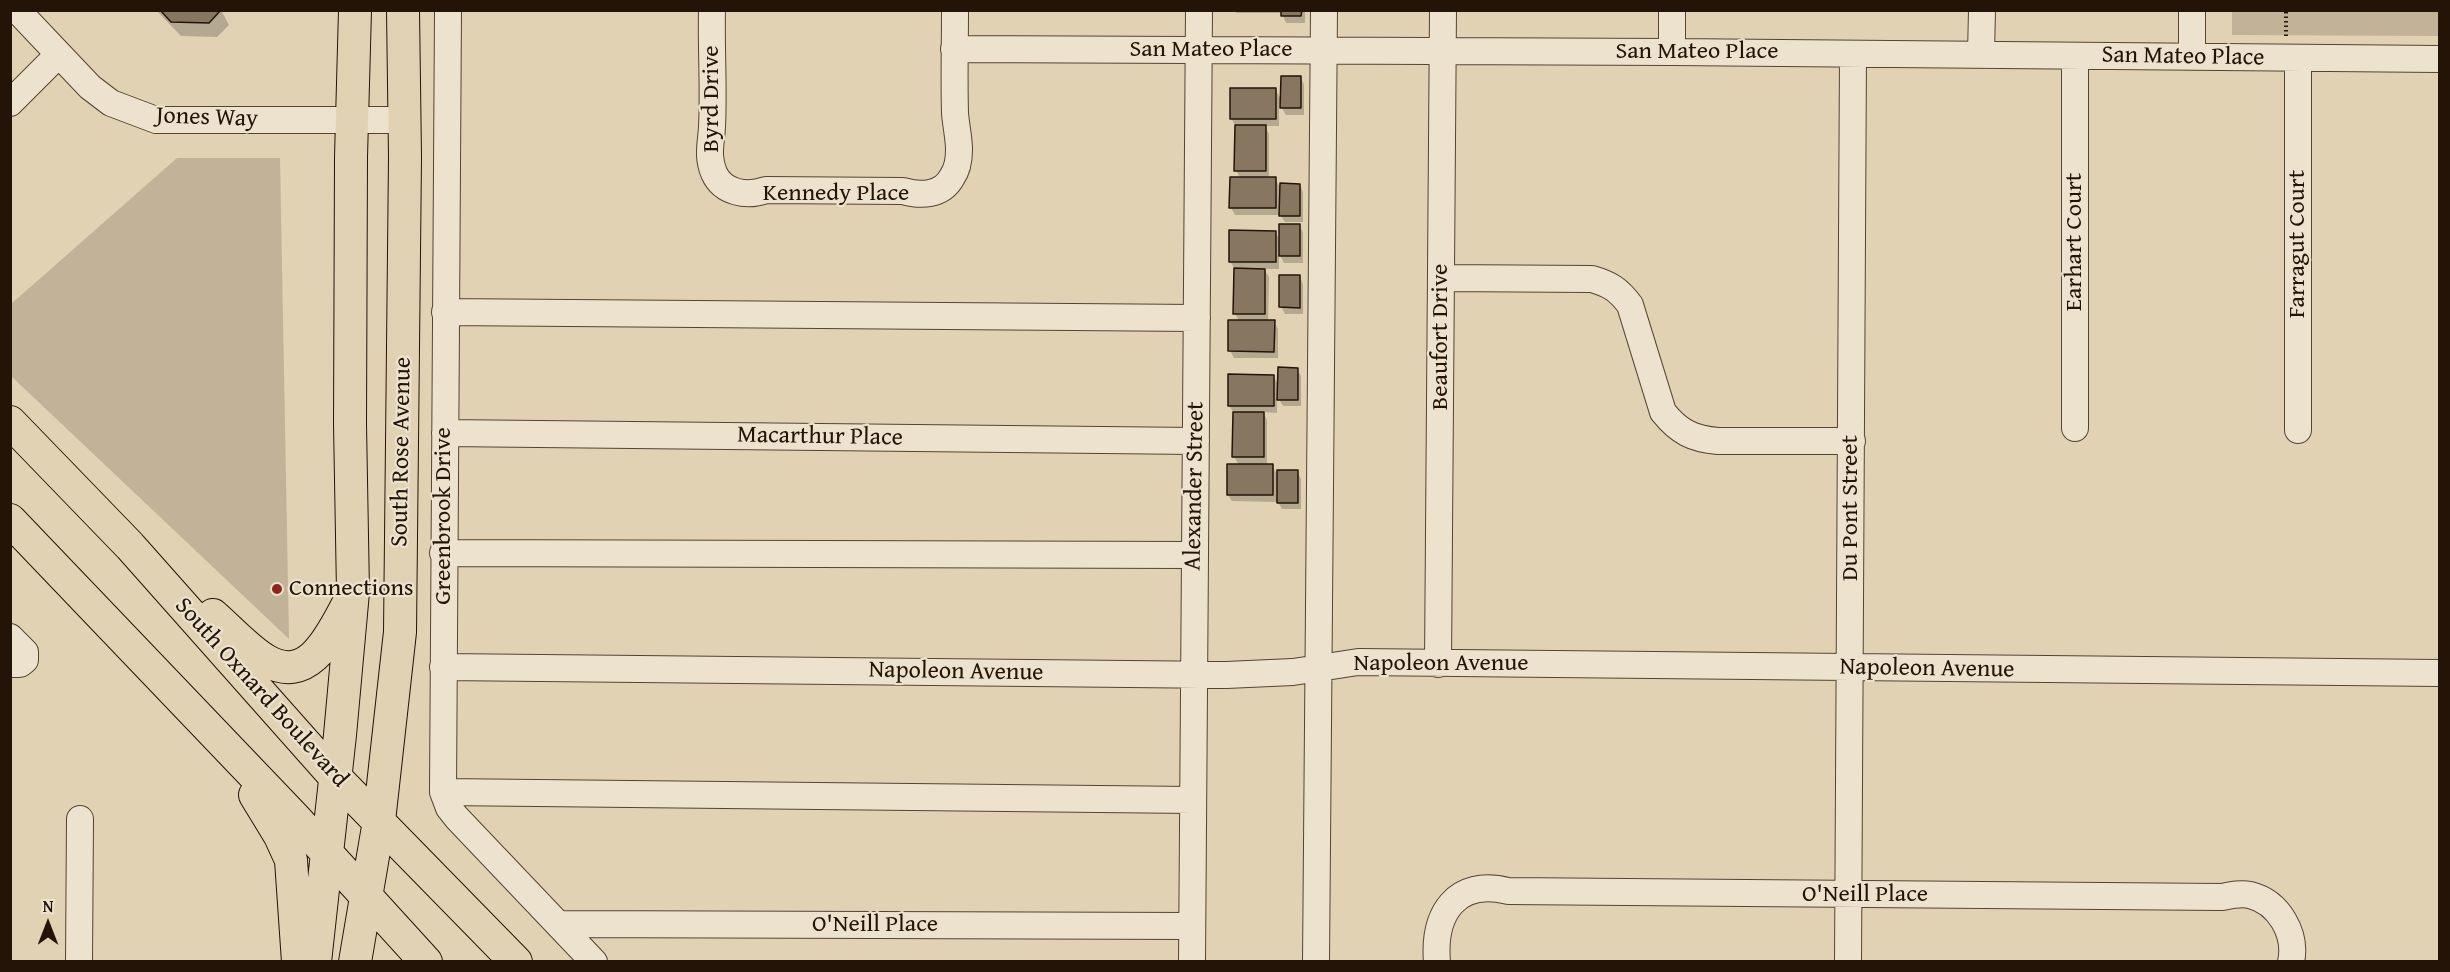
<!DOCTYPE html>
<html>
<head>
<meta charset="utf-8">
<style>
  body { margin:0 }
  #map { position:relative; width:2450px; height:972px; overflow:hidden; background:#e2d2b4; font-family:"Gentium Book Plus",serif }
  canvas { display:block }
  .frame { position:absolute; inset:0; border:12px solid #241407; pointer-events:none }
  .north { position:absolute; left:18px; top:894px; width:60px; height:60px; -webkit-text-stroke:4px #ece2ce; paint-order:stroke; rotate:0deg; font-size:16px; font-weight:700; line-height:24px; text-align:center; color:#241407 }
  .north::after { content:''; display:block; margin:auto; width:21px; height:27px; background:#241407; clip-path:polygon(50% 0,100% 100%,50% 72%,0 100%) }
</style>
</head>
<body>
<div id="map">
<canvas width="2450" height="972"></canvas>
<div class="frame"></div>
<div class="north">N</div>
</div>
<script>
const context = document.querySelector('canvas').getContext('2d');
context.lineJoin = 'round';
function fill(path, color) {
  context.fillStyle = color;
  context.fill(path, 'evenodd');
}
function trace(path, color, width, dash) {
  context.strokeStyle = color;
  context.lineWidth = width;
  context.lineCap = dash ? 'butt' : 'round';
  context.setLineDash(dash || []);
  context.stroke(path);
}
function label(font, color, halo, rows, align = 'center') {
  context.font = font + ' "Gentium Book Plus",serif';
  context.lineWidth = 4.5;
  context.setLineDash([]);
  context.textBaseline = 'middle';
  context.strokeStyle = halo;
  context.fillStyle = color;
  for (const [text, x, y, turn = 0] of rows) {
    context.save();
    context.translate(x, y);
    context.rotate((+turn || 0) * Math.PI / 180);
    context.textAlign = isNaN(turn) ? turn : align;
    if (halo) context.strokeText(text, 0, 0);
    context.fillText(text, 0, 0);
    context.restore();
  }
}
fill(new Path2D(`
  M2232,11H2439V36L2232,35Z
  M177,158H280L289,639L11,376V304Z`), '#c2b297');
fill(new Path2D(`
  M156,10H221L229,25L217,37L181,36Z
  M1235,10H1305V23H1286L1282,13H1236Z
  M1300,77L1304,84V115H1286L1279,103V126H1265L1269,134V179H1275L1281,189L1300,185L1303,192V222H1285L1280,215H1235L1231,208L1240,178L1236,170L1235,125L1231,118L1275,89L1282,101Z
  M1299,225L1303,232V263H1284L1279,253V269H1264L1269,277L1268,322H1274L1278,329V358H1234L1230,351L1240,322L1235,314L1234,268L1230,261L1275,232L1281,241Z
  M1300,277L1303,284V314H1285L1281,307Z
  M1297,369L1301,376V406H1283L1277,396V413L1263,412L1267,420V465L1272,466L1279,477L1297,472L1301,479V509H1282L1278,502L1232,501L1228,495L1239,465L1234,457L1233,412L1229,405L1273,376L1279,386Z`), '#0003');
const building = new Path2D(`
  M160,10H221L209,23L171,22Z
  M1281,10H1302L1301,16H1281Z
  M1281,76H1301V108H1280Z
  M1230,88H1276V119H1230Z
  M1235,125H1266V171H1234Z
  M1230,177H1276V208H1229Z
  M1280,183L1300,184V216H1279Z
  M1279,224H1300V256H1279Z
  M1229,230L1276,231V262H1229Z
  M1234,268L1265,269V314H1233Z
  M1279,275H1300V308L1279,307Z
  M1228,320H1275L1274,352L1228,351Z
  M1278,367L1298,368V400H1277Z
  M1228,374L1274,375V406H1228Z
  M1233,412H1264V457H1232Z
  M1227,464H1273V495H1227Z
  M1277,470H1298V503H1277Z`);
fill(building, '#877761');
trace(building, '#241407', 1.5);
const minor = new Path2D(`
  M17,10L90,87L111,103L156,120H403
  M448,10L443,792L449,808L457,818L594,962
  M712,10C711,49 714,88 712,127C711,144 707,156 714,173C723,193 747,197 766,190L903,191C920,196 942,196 952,177C957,170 959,159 959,150C959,138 956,126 955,113C954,79 955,45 955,10
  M2192,10V56
  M954,49L1672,52L2440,59
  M1672,52V10
  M1981,54L1982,10
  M10,103L58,55
  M1441,278L1592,279C1610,284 1619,290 1630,305L1663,412C1679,432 1693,439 1718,441H1852
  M445,312L1197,318
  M2075,428V56
  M2298,430V58
  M445,433L1196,441
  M443,553L1194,555
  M10,637L25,652V660L20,664H10
  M1438,664L1443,10
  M443,667L1226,675L1293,672L1358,662L2440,673
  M443,792L1193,800
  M558,924L1192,926
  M79,962L80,819
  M1192,962L1199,10
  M1316,962L1324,10
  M1437,962C1433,914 1456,878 1508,891L2222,897C2232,895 2241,893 2250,895C2279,902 2297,934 2291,962
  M1848,962L1853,54`);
const major = new Path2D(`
  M10,422L130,546L335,777L516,962
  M10,520L294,817L426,962
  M213,615C228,628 250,652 267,661C310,685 332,633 348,604
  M255,795L280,836L291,860L298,962
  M315,962L340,735L353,592L350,424L351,157L355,10
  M355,962L379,821L400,632L405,157L403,10`);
trace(minor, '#544432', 28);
trace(major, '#241407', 34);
trace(new Path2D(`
  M2286,36V10`), '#241407', 4, [1.5, 3]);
trace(minor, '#ece2ce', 26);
trace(major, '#e2d2b4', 32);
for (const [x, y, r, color] of [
  [277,589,6,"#8f2418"]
]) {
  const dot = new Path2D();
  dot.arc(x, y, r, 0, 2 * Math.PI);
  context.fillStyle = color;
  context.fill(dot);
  trace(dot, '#ece2ce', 2);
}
label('24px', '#241407', '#ece2ce', [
  ["San Mateo Place",1211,50],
  ["San Mateo Place",1697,52],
  ["San Mateo Place",2183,57,1],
  ["Byrd Drive",712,99,-90],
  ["Jones Way",207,118,2],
  ["Kennedy Place",836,194],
  ["Earhart Court",2075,242,-90],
  ["Farragut Court",2298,244,-90],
  ["Beaufort Drive",1441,337,-90],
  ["Macarthur Place",820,437,1],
  ["South Rose Avenue",402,452,-89],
  ["Alexander Street",1195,486,-89],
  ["Du Pont Street",1851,508,-90],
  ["Greenbrook Drive",444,516,-90],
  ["Napoleon Avenue",1441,664],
  ["Napoleon Avenue",1927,669,1],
  ["Napoleon Avenue",956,672,1],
  ["South Oxnard Boulevard",261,693,48],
  ["O'Neill Place",1865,895],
  ["O'Neill Place",875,925]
]);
label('24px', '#241407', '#ece2ce', [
  ["Connections",289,589]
], 'left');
</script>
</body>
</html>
